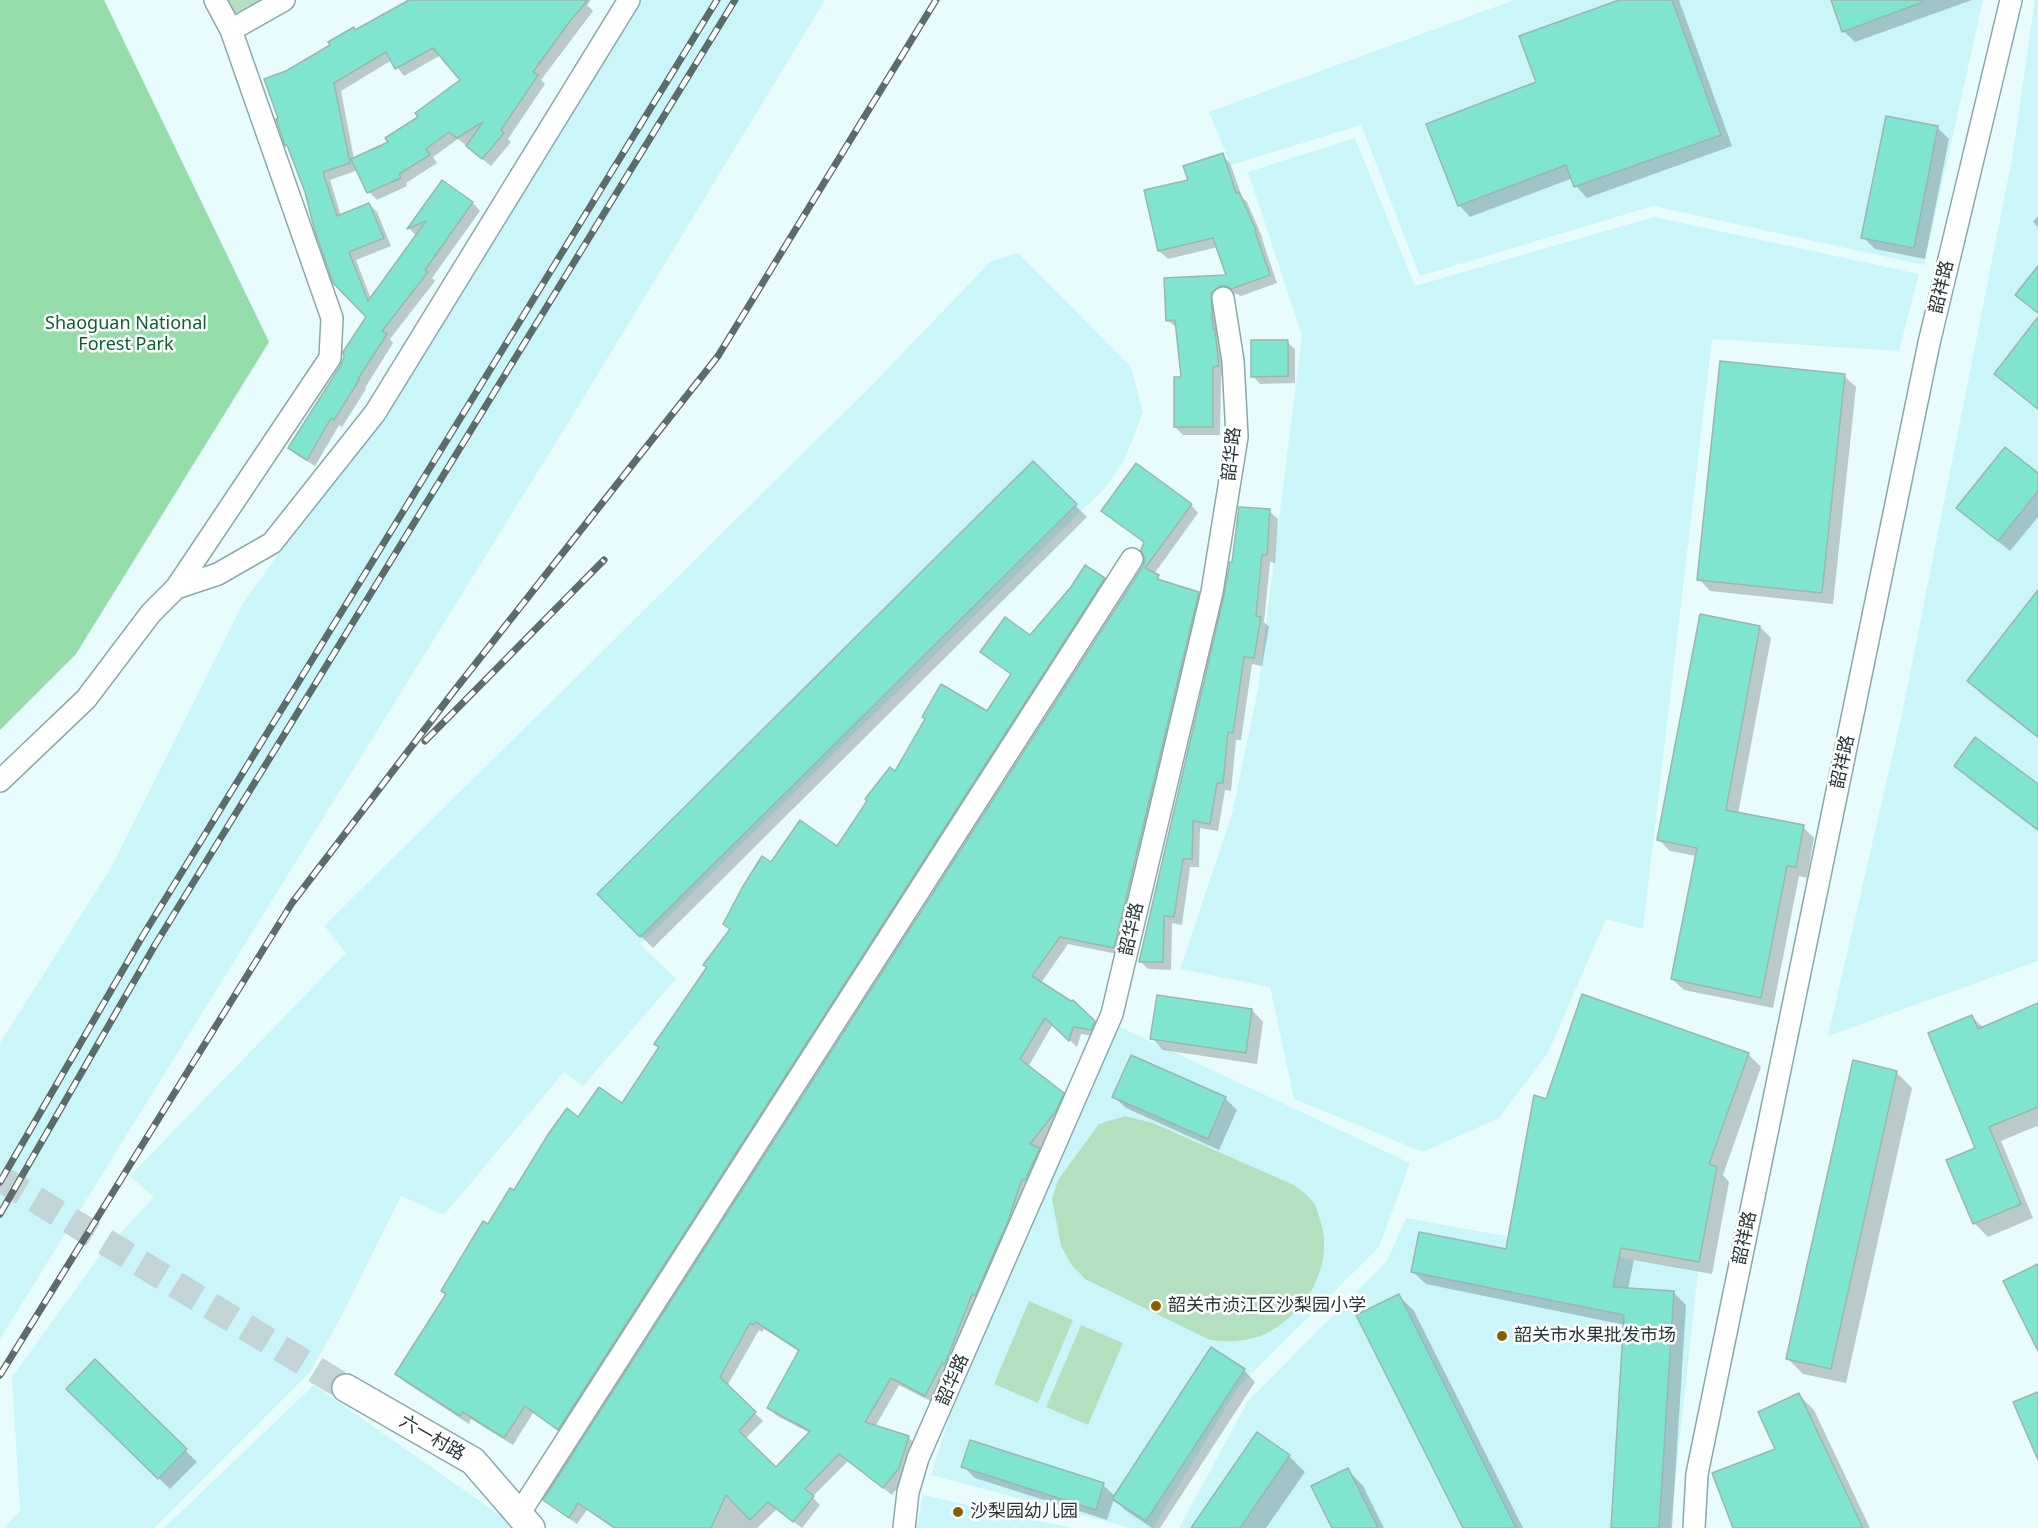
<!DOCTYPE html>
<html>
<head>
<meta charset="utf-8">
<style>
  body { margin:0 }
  canvas { display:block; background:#e8fbfd }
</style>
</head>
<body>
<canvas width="2038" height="1528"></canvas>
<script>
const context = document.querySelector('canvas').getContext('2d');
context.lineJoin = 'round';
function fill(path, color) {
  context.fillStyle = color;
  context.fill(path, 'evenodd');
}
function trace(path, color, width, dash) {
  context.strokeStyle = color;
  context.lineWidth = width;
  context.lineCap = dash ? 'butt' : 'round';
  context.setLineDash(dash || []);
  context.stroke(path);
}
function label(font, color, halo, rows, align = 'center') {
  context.font = font + ' "Noto Sans","Noto Sans SC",sans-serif';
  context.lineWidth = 5;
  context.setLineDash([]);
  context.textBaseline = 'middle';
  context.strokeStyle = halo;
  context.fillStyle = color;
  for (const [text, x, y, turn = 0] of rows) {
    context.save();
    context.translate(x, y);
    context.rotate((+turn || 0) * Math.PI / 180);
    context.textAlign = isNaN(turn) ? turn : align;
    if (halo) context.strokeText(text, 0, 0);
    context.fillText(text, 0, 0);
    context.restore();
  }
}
fill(new Path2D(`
  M635,0H825L573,415L0,1339V1043L112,866L243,603L380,414Z
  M1514,0H1983L1924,265L1653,206L1420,276L1361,125L1231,165L1209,112Z
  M2035,0H2038V961L1828,1036L1902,714L2012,159Z
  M1355,138L1415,286L1654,217L1919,274L1899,351L1712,339L1643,929L1606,919L1548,1053L1499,1118L1423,1152L1294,1099L1270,987L1180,969L1232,814L1258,689L1302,335L1248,172Z
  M1018,253L1131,367L1143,412L1125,459L1106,487L640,944L676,979L583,1086L564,1072L444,1215L401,1196L341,1317L310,1372L154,1528H4L20,1511L12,1377L101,1254L154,1197L130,1176L346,953L324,926L873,384L991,261Z
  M1118,1026L1410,1163L1379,1247L1239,1386L1153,1528H1131L931,1475L965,1366L1023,1247Z
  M1406,1218L1698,1271L1670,1528H1179L1248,1401L1387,1261Z
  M314,1385L514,1525L512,1528H164Z
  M923,1495L1072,1528H916Z`), '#caf6fa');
fill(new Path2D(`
  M226,0H268L235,18Z
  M1125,1116L1153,1123L1296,1186C1301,1191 1309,1196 1313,1202C1317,1207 1319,1217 1321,1223C1334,1266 1306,1312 1269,1332C1252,1341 1229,1343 1210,1340L1085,1279L1071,1264L1061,1246L1052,1199L1058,1180L1099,1124Z
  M1029,1301L1073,1320L1038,1403L994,1384Z
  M1081,1325L1123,1343L1088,1425L1046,1407Z`), '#b4e0c0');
fill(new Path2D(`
  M0,0H104L269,342L76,654L0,730Z`), '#94dca9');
fill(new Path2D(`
  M412,0H591L587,5L593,11L541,80L545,84L508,139L511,142L491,166L458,139L433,157L437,163L406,183L407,186L377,200L369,192L358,170L330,180L341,216L369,204L377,212L391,246L356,260L371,299L416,236L409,228L442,182L473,203L480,211L432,278L435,281L390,339L393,343L365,388L366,389L342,427L339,425L315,466L298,456L290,448L342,366L367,317L306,191L290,148L287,145L356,31ZM441,55L462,80L390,142L354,159L341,91L392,60L404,76Z
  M1623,0H1679L1732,146L1587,198L1576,186L1573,178L1470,217L1459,205L1538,83Z
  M1832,0H1972L1855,42L1843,31Z
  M1887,117L1938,128L1949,139L1925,259L1875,249L1863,237Z
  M1222,155L1230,163L1242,197L1247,202L1263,239H1262L1277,283L1241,296L1237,294L1229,293L1226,374L1221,375L1220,435H1183L1175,427L1182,379L1178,328L1167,320L1229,277L1218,247L1168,259L1159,251L1190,181Z
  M2038,216V227L2033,222Z
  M2038,320V409L2007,385L1996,374Z
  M1287,342L1295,349V383L1260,384L1253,376Z
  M1844,376L1856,387L1833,604L1710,591L1699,579Z
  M1033,463L1087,517L653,948L599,894Z
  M2038,475V517L2010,551L1958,508Z
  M1191,505L1198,513L1154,574L1165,583L1198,593L1206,601L1122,955L1068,944L1041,983L1073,1002L1102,1030L1099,1037L1081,1034L1077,1047L1053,1024L1028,1067L1071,1102L1063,1119L1039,1150L1047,1157L934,1403L899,1385L875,1427L908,1437L916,1445L907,1476L892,1495L848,1461L812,1497L820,1505L802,1528L777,1509L757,1528H613L587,1510L577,1524L553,1507L545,1500L1144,567L1146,559V543L1103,511ZM764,1329L800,1352L769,1408L777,1416L810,1433L776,1469L745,1439L763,1421L727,1386L759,1330L762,1332Z
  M1269,511L1278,519L1275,563L1270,562L1264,622L1269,627L1262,666L1252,664L1241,740H1236L1231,791L1225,790L1218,831L1200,828L1199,867H1190L1182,925L1172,923L1171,970L1148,969L1140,961L1233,564Z
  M1104,579L1112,588L567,1437L533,1413L513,1445L471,1419L469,1424L405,1382L397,1374L489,1226L515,1192L579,1119L622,1105L660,1048L656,1044L708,967L731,930L724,924L772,864L838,848L896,773L987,713L1012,675L982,652L1030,637Z
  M2038,592V738L1980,693L1969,681Z
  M1760,627L1771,638L1738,814L1803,827L1814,838L1807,878L1799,876L1773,1008L1684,990L1672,979L1697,856L1670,851L1659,840Z
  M1956,765L2038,786V831L1967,777Z
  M2038,1005V1128L2037,1126L2001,1141L2033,1218L1988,1237L1974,1223L1977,1149L1971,1016L1984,1028Z
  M1252,1010L1263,1022L1257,1064L1163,1050L1152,1038Z
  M1748,1054L1761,1067L1723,1175L1729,1182L1712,1274L1634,1260L1628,1289L1673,1292L1686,1305L1672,1528H1612L1625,1325L1426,1284L1413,1272L1507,1251L1546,1101Z
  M1896,1072L1912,1088L1846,1383L1803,1374L1788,1359Z
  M1114,1097L1225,1098L1237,1110L1219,1150L1126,1108Z
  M1398,1295L1414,1311L1523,1528H1465Z
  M95,1361L197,1462L170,1489L68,1389Z
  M1244,1370L1255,1382L1160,1528H1152L1125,1510L1114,1499L1107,1520L975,1478L963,1466L1103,1485L1115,1496Z
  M1799,1395L1814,1410L1870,1528H1734L1778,1450Z
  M1257,1434L1289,1456L1305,1472L1266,1528H1200Z
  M1348,1470L1363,1486L1384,1528H1334Z`), '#0003');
const building = new Path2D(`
  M409,0H588L570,21L533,72L538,75L501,130L504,133L482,159L466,146L483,122L457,138L449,132L426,149L430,155L399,174L401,178L367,193L351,159L388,142L385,138L418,117L415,113L460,80L433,48L395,69L386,52L334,83L350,163L323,172L337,216L369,203L384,238L349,252L368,301L426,221L407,229L442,180L473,202L425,270L428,272L382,331L387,334L358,379L359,380L334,420L331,418L307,460L288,448L341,365L344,357L343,352L366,317L333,283L314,228L305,192L287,145L285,146L276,119L278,118L264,79L286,71L330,45L328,42L354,27L355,30Z
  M1619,0H1672L1721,135L1574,187L1566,165L1458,206L1426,124L1536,82L1519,36Z
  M1831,0H1923V2L1842,32Z
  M1886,116L1938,126L1914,248L1861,238Z
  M1223,153L1236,193L1239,192L1256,230L1255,231L1270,275L1231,289L1227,286H1220L1211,293L1213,329L1215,328V332L1219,366L1213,367V427H1174V377H1181L1175,320L1166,321L1164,278L1226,275L1213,238L1158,251L1144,190L1188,180L1183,166Z
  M2038,266V313L2015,295Z
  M2038,317V409L1994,374Z
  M1251,340H1288V376L1251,377Z
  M1720,361L1845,374L1822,593L1697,580Z
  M2005,447L2038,473V491L1998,541L1956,508Z
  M1033,461L1077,504L640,937L597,894Z
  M1136,463L1192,504L1145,568L1159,575L1157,579L1199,592L1114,948L1060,937L1032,976L1071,1001L1073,1000L1095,1021L1091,1030L1073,1027L1069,1041L1045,1018L1020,1059L1064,1093L1056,1111L1030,1144L1040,1148L1025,1180L1022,1179L1008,1221L975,1296L972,1294L945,1364L942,1363L925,1396L891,1378L865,1422L909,1436L899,1468L883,1488L839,1454L805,1489L814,1496L793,1522L768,1502L750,1520L726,1495L711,1528H615L578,1503L569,1518L543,1500L1143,566L1145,559L1141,550L1144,542L1101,511ZM756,1322L799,1350L767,1408L810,1431L776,1467L739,1431L756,1412L720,1377L750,1323L754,1325Z
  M1239,507L1270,509L1267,555H1262L1256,616L1261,617L1254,658L1244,657L1233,733L1228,732L1223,783H1217L1210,824L1193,821L1192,859H1183L1174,917L1164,916L1163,962H1139L1224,595L1230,562H1232Z
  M1085,565L1105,578L558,1430L525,1406L504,1438L463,1412L460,1416L395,1374L446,1294L441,1291L483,1221L488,1224L510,1188L514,1190L549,1133L567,1108L578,1117L599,1087L622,1103L659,1047L654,1044L707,967L703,965L730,929L723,924L742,888L762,856L771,862L800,820L837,846L867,801L865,799L890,767L895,771L925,719L922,717L941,684L987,711L1011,674L980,652L1005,617L1030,635L1071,587Z
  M2038,590V737L1967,681Z
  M1700,614L1760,626L1726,810L1804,825L1796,867L1787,866L1761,998L1671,979L1697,848L1657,840Z
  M1975,737L2038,784V830L1954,766Z
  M1582,994L1749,1053L1709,1164L1717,1167L1699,1262L1621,1248L1613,1287L1674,1291L1659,1528H1611L1624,1315L1411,1272L1419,1232L1506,1249L1534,1095L1546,1099Z
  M1157,995L1252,1009L1246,1053L1150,1039Z
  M2038,1003V1107L1989,1127L2021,1204L1973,1224L1946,1160L1975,1148L1928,1033L1972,1015L1978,1029Z
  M1131,1055L1226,1097L1208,1139L1112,1097Z
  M1853,1060L1897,1071L1831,1369L1786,1359Z
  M2038,1264V1351L2003,1281Z
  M1399,1294L1516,1528H1463L1356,1315Z
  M1211,1347L1245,1369L1146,1521L1112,1499Z
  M95,1359L187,1449L158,1479L66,1389Z
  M2038,1392V1460L2013,1402Z
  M1799,1393L1863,1528H1733L1712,1473L1775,1449L1758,1412Z
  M1257,1432L1290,1455L1240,1528H1191Z
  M970,1440L1104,1483L1096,1510L961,1467Z
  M1348,1468L1378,1528H1332L1311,1486Z`);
fill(building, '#80e5d0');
trace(building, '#99b7af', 1.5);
trace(new Path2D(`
  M0,1178L346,1388`), '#c2d4d5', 27, [27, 14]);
const minor = new Path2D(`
  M231,30L284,0
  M176,588L330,358L332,318L231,30L215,0
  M0,781L86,699L151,613L176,588L218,574L272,543L375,413L629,0
  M519,1514L1132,559
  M904,1528L908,1492L918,1458L1112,1014L1212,592L1237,437L1233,361L1223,298
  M1694,1528L1697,1474L1929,343L2011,0`);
const tertiary = new Path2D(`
  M346,1388L473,1461L531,1528`);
trace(minor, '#8aa9ac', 24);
trace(tertiary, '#8aa9ac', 30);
trace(minor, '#fff', 21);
trace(tertiary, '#fff', 27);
const rail = new Path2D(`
  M425,741L604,560
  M0,1182L142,937L717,0
  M0,1214L155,945L735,0
  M0,1375L292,903L454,691L718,356L936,0`);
trace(rail, '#5c6b6c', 7);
trace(rail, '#fff', 4.5, [14]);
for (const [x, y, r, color] of [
  [1156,1306,6,"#895e00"],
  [1502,1336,6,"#895e00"],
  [958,1512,6,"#895e00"]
]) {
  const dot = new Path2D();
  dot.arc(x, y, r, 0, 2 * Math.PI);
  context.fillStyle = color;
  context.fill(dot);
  trace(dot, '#fff', 2);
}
label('18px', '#293637', '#fff', [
  ["韶祥路",1942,287,-77],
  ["韶华路",1232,454,-84],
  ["韶祥路",1843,762,-78],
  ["韶华路",1132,929,-77],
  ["韶祥路",1745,1238,-78],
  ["韶华路",953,1380,-66],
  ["六一村路",432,1438,30]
]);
label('18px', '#0b5f33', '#fff', [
  ["Shaoguan National",126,324],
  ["Forest Park",126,345]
]);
label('18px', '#293637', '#fff', [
  ["韶关市浈江区沙梨园小学",1168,1306],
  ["韶关市水果批发市场",1514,1336],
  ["沙梨园幼儿园",970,1512]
], 'left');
</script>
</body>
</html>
